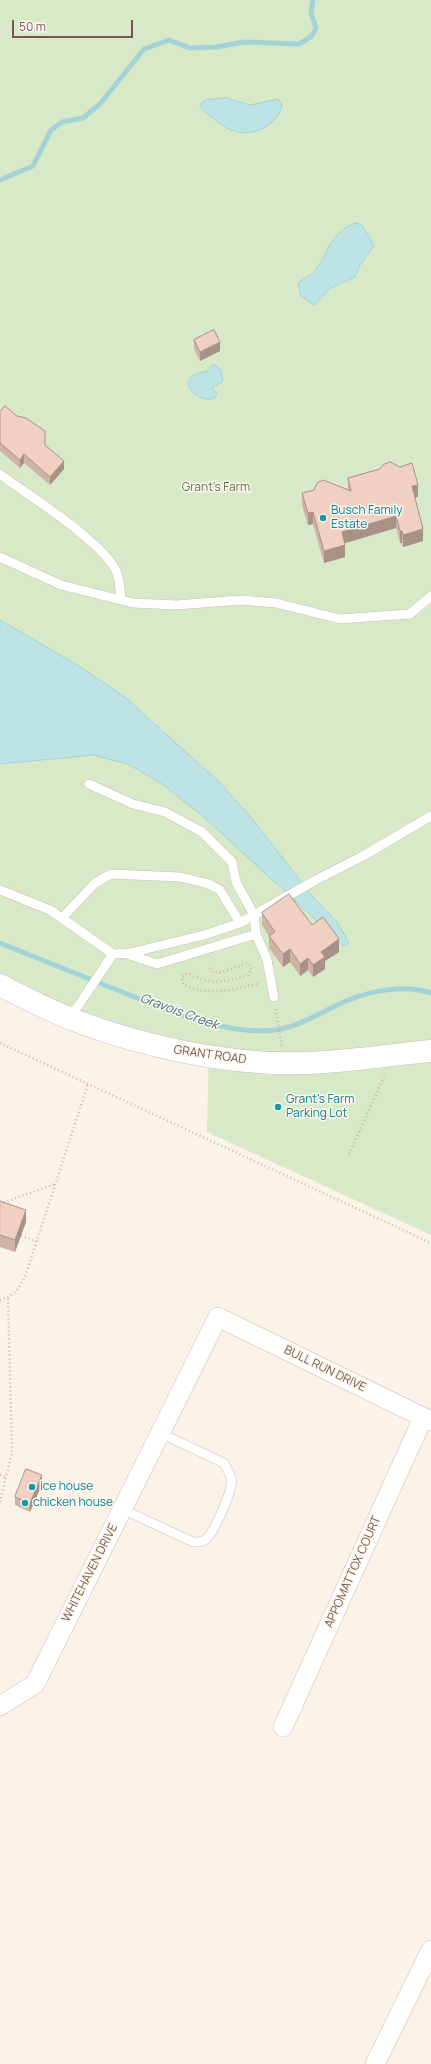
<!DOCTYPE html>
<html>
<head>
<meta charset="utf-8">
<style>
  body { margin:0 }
  #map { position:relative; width:431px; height:2064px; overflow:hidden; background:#fcf3e8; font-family:Manrope,sans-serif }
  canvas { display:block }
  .scale { position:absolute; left:12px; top:20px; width:121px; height:18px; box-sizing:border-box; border:2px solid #75584d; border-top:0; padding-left:5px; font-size:12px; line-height:14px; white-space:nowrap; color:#75584d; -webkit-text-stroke:3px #fef7ef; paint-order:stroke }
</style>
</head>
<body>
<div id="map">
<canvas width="431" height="2064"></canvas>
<div class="scale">50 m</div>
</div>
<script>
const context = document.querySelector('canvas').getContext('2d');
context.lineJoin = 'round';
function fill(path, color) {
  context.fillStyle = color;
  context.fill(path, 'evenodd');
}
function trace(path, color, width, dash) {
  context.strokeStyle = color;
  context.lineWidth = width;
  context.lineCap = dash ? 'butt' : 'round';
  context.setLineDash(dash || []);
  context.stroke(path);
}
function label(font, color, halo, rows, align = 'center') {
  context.font = font + ' Manrope,sans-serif';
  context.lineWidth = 3;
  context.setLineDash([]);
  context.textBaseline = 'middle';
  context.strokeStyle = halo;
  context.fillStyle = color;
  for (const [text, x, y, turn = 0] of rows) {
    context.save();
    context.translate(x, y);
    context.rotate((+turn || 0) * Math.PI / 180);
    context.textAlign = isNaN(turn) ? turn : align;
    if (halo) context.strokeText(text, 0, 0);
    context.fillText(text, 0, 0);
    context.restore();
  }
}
fill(new Path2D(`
  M0,0H431V1235L207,1132L209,1046L168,1038L98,1020L0,975Z`), '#d8e9c7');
const water = new Path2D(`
  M227,98L250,105L278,99L282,105C278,125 253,137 234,131C226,129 219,123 213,118C207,114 203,112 200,105L205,100Z
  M356,223L362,225L374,246L360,265L355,277L331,288L314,305L301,296L298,283C304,278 312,275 316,269C330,250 330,232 356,223Z
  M214,365L221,370L223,381L212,388L217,394L215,398C204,402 189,394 188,382C192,374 197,373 206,372L210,367Z
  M0,620L79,666L126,698L220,783L249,815L313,897L337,922L349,943L344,946L205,818L162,784L128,764L93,755L0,764Z`);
fill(water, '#bde3e5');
trace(water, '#a3d3d7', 1);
trace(new Path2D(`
  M0,180L33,166L51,130L62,122L83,118L100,104L144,49L169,40L190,48L216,47L245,42L299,44L312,36L316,28L311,13L313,0
  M0,943C42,960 85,977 127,994C171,1011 215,1031 263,1031C291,1031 313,1017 337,1005C364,992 401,983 431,993`), '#a3d3d7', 5);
const service = new Path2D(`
  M0,474C27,495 106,543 117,573C120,581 120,591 121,600
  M0,557L61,585L133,603L176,605L241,600L276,603L340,619L410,614L431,596
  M89,784L133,804L165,812L202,832L232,862L236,882L254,915L256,934L157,964L127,954
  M0,890L50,910L113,954L130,953L204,935L240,923L314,881L363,856L431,816
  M62,918L95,883L111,874L180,877L209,884L220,890L240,923
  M256,934L267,960L274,997
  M70,1018L113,954
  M122,1509L193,1542C196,1542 200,1542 203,1541C213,1537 229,1497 231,1486C233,1478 228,1470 224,1463L160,1433`);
const minor = new Path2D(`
  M0,1706L35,1684L218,1317L431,1421
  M283,1727L423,1418
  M375,2064L431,1950`);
const tertiary = new Path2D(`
  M0,985C23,997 47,1009 71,1019C141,1046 229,1066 305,1063C347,1062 389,1055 431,1051`);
trace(service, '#d0bcb1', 10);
trace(minor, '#d0bcb1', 20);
trace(tertiary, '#d0bcb1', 23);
trace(new Path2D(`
  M210,968L211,971L219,973L248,963L252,969L248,975C225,982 210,986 188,973L182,977L183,984C209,997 233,990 260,983
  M276,1009L282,1046
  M0,1043L431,1243
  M349,1154L385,1075
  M0,1204L55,1184
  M21,1236L37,1241
  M0,1300C14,1296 19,1289 25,1277L88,1084
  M0,1475L7,1478
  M0,1502L12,1453L8,1298`), '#d6b3a3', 2.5, [1, 3]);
trace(service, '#fff', 9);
trace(minor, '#fff', 19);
trace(tertiary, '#fff', 22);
fill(new Path2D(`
  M194,340L220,351L200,361L194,349Z
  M0,412L45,445L64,469L50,485L24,463L20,468L0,451Z
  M348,478L418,497H415L423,541L403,547L402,543H400L396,528L345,543V557L324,563L313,524L308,525L302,505V493L348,490Z
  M262,913L312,925L339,952L325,961V969L313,977L308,970L300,976L290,962L283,967L269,948V936L262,925Z
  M0,1201L26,1222L15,1252L0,1247Z
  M42,1484L30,1512L15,1505V1497Z`), '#ceb3a6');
fill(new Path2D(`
  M220,342V351L200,361V352Z
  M24,454V463L20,468V460Z
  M64,461V469L50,485V477Z
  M418,485V497L412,498V486Z
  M313,512V524L308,525V513Z
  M396,516V528L342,544V532Z
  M423,529V541L403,547V535Z
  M400,531H402V543H400Z
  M345,545V557L324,563V551Z
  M339,939V952L325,961V969L313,977V965L321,952Z
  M290,949V962L283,967V954Z
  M308,958V970L300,976V964Z
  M26,1210V1222L15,1252V1240Z
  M42,1475V1484L30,1512V1503Z`), '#a89287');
const building = new Path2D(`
  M214,330L220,342L200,352L194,340Z
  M5,406L17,416L26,418L45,431V445L64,461L50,477L24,454L20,460L0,443V412Z
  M390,462L400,467L412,463L418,485L412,486L423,529L403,535L402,531H400L396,516L342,532L345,545L324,551L313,512L308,513L302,493L314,490L317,483L323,480L351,491L348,478L380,469L383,465Z
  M289,894L312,925L323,917L339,939L321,952L325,957L313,965L308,958L300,964L290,949L283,954L269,936L275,932L262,913Z
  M0,1201L26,1210L15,1240L0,1235Z
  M26,1469L42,1475L30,1503L15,1497Z`);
fill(building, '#f0d0c1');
trace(building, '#a89287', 1);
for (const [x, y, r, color] of [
  [323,518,4,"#0f9aa8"],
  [278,1107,4,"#0f9aa8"],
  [32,1487,4,"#0f9aa8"],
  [25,1503,4,"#0f9aa8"]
]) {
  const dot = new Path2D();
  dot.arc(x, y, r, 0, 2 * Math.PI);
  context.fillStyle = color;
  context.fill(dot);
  trace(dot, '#fef7ef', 1.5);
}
label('12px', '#597a45', '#fef7ef', [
  ["Grant's Farm",216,488]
]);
label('12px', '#0d838f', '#fef7ef', [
  ["Busch Family",331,511],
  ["Estate",331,525],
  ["Grant's Farm",286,1100],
  ["Parking Lot",286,1114],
  ["ice house",40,1487],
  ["chicken house",33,1503]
], 'left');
label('12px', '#75584d', '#fef7ef', [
  ["GRANT ROAD",210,1055,8],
  ["BULL RUN DRIVE",325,1369,26],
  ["APPOMATTOX COURT",353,1572,-66],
  ["WHITEHAVEN DRIVE",90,1573,-63]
]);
label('italic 13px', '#40767a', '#fef7ef', [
  ["Gravois Creek",179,1012,20]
]);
</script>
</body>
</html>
